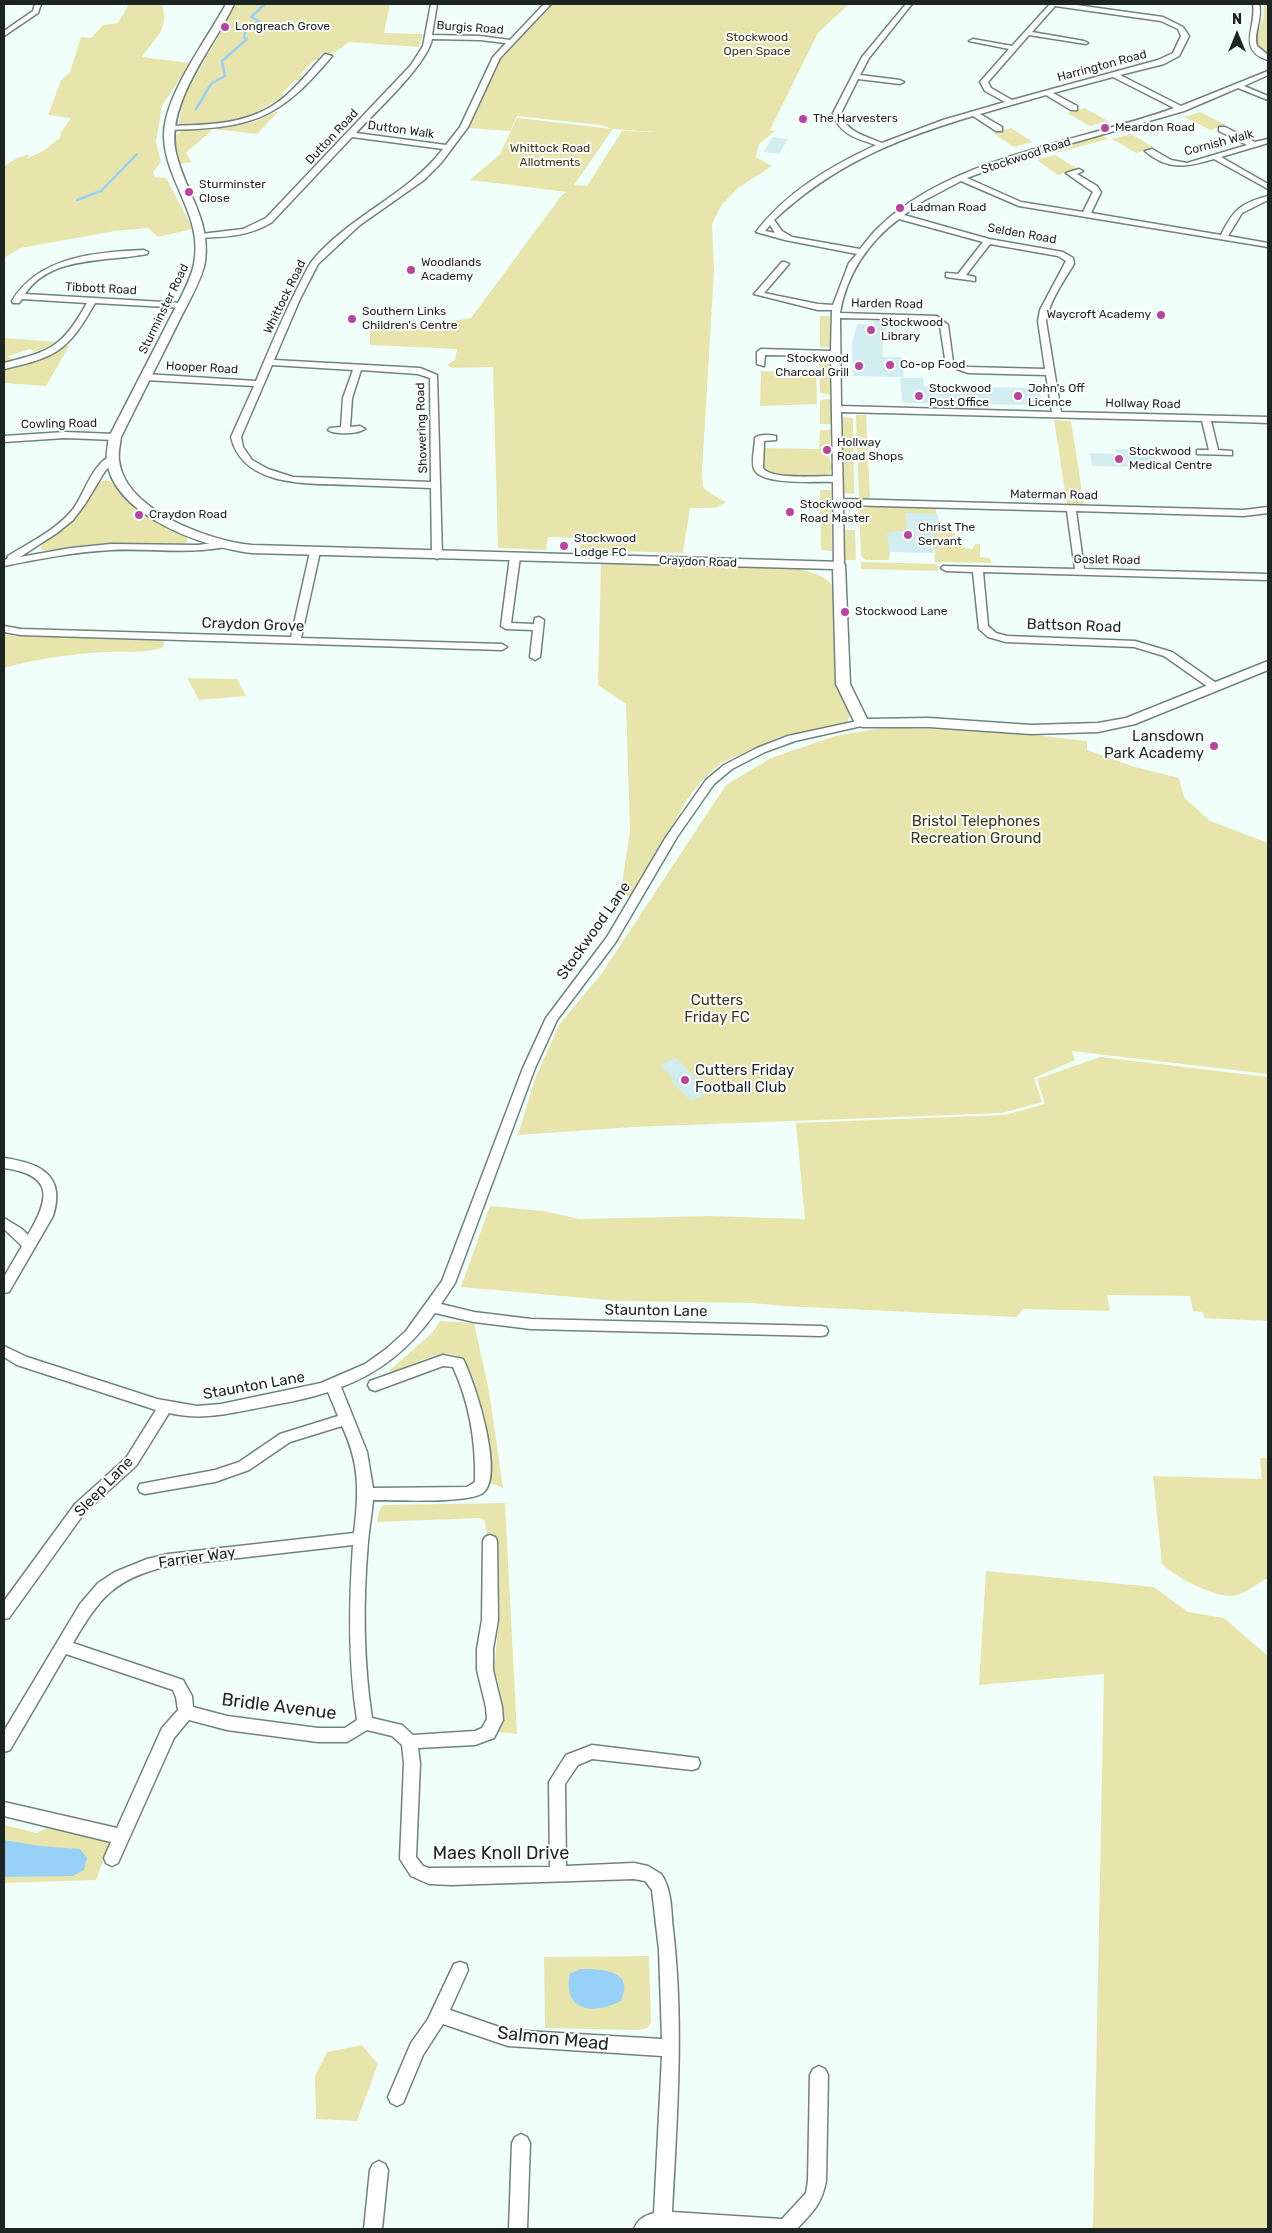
<!DOCTYPE html>
<html>
<head>
<meta charset="utf-8">
<style>
  body { margin:0 }
  #map { position:relative; width:1272px; height:2233px; overflow:hidden; background:#f0fff9; font-family:Rubik,sans-serif }
  canvas { display:block }
  .frame { position:absolute; inset:0; border:5px solid #1c2522; pointer-events:none }
  .north { position:absolute; left:1212px; top:10px; width:50px; height:50px; -webkit-text-stroke:4px #fff; paint-order:stroke; rotate:0deg; font-size:14px; font-weight:700; line-height:20px; text-align:center; color:#1c2522 }
  .north::after { content:''; display:block; margin:auto; width:18px; height:22px; background:#1c2522; clip-path:polygon(50% 0,100% 100%,50% 72%,0 100%) }
</style>
</head>
<body>
<div id="map">
<canvas width="1272" height="2233"></canvas>
<div class="frame"></div>
<div class="north">N</div>
</div>
<script>
const context = document.querySelector('canvas').getContext('2d');
context.lineJoin = 'round';
function fill(path, color) {
  context.fillStyle = color;
  context.fill(path, 'evenodd');
}
function trace(path, color, width, dash) {
  context.strokeStyle = color;
  context.lineWidth = width;
  context.lineCap = dash ? 'butt' : 'round';
  context.setLineDash(dash || []);
  context.stroke(path);
}
function label(font, color, halo, rows, align = 'center') {
  context.font = font + ' Rubik,sans-serif';
  context.lineWidth = 4;
  context.setLineDash([]);
  context.textBaseline = 'middle';
  context.strokeStyle = halo;
  context.fillStyle = color;
  for (const [text, x, y, turn = 0] of rows) {
    context.save();
    context.translate(x, y);
    context.rotate((+turn || 0) * Math.PI / 180);
    context.textAlign = isNaN(turn) ? turn : align;
    if (halo) context.strokeText(text, 0, 0);
    context.fillText(text, 0, 0);
    context.restore();
  }
}
fill(new Path2D(`
  M129,4H162C170,30 155,37 142,57L190,63L162,106L156,142L161,162L153,172L155,177L166,178L193,229L158,237L148,228L115,231L21,248L4,258V166L17,158L30,154L26,159L43,151L60,138L61,132L71,118L48,115L61,80L70,72L81,37L91,38L103,25L118,23Z
  M234,4H390L384,33L423,34L419,47L349,42L334,53L320,54L319,60L314,61L299,75L303,76L300,80H295L282,94L284,96L279,100L275,101L254,114V115L232,121L183,126L179,123L181,111H177L178,108L227,21Z
  M551,4H849L818,33L770,130L775,131L759,144L756,157L772,166L738,188L721,206L712,224L714,271L702,471L703,487L711,494L726,502L716,508H690L683,553L580,550V538L548,537L546,550L498,548L493,367L452,368L447,365L455,360L457,349L370,345V331L379,327L422,326L471,318L562,195L567,192L470,180L500,154L517,118L612,129L601,125L517,116L510,131L468,128L477,112L488,82L500,60ZM613,129L657,132L622,131L587,186L574,185Z
  M1264,4H1268V55L1254,43L1263,19Z
  M1085,108L1108,121L1090,126L1067,113Z
  M275,112H278L257,134L213,129L254,122Z
  M1200,112L1226,125L1210,130L1184,117Z
  M1011,128L1033,142L1014,147L993,133Z
  M185,129L212,130L186,153L192,162L180,164L175,149V136Z
  M1131,134L1155,148L1136,153L1112,139Z
  M1102,135L1108,139L1055,153L1053,152L1063,149L1060,147Z
  M1055,155L1078,169L1058,175L1037,160Z
  M820,316H830V347H820Z
  M4,338L57,342L35,352L30,349L8,356L12,359L4,362Z
  M70,344L46,386L4,383V369L45,357Z
  M819,362H830L831,395L820,393Z
  M761,371L816,373L817,404L760,406Z
  M824,399H831V424H820V401Z
  M856,415H866L870,499L859,498Z
  M842,417L853,418L854,494L844,493Z
  M1054,420L1071,421L1084,504H1067Z
  M820,430H831L829,457L832,468L830,474L824,477L774,475L763,470L762,448L819,449Z
  M105,480L113,482C129,510 156,523 185,536L188,540L185,544L98,545L45,551L41,549L42,544L76,517L100,482Z
  M820,490H831L832,551L821,550Z
  M871,507H936V514L906,513L907,531H893L889,560H866L861,556L859,509Z
  M929,529L952,530L953,534H957L952,537L949,545L972,549L975,544H980V557L990,558L991,563L935,562L934,541Z
  M844,530H855L856,560H845Z
  M861,562L937,564L938,571L861,569Z
  M601,563L796,568C809,572 829,575 834,589V672L838,690L850,715L847,722L779,737L721,763L702,780L688,798L632,896L620,897L630,831L626,704L598,685Z
  M4,634L13,636L154,639L165,642L162,648C140,654 129,651 108,652C75,653 35,659 4,668Z
  M187,678L237,679L246,696L199,700Z
  M888,727L1018,733L1087,741V750L1135,767L1179,778L1184,797L1210,821L1268,843V1074L1072,1051L1075,1060L1034,1078L1042,1102L1002,1113L633,1127L518,1135L535,1079L559,1025L602,973L726,785L771,758L835,736Z
  M1100,1057L1268,1077V1321L1204,1318L1203,1312L1193,1311L1190,1296L1107,1295L1110,1311L1023,1309L1017,1317L783,1306L753,1303L618,1301L461,1287L490,1206L544,1211L580,1219L709,1216L805,1219L796,1123L1005,1115L1045,1104L1037,1079Z
  M440,1321L474,1323L489,1391L503,1488L490,1483L488,1478C485,1452 484,1358 451,1354C432,1352 413,1365 396,1372L392,1373L389,1371L432,1333Z
  M1260,1458H1268V1578C1258,1583 1248,1592 1237,1595C1219,1601 1175,1577 1162,1564L1153,1476L1262,1479Z
  M505,1503L517,1734L496,1732L501,1726L502,1707L499,1685L494,1670L499,1621L495,1540H487L485,1521L481,1518L377,1522L379,1511L383,1505Z
  M986,1571L1154,1587L1188,1612L1224,1618L1268,1656V2229H1093L1104,1674L979,1685Z
  M4,1823V1825L37,1833L47,1828L112,1837L96,1880L4,1883Z
  M649,1956L651,2022L647,2028L639,2030L545,2028L544,1957Z
  M362,2045L378,2064L357,2121L316,2119L315,2076L327,2052Z`), '#e7e5ab');
fill(new Path2D(`
  M4,1840L40,1846L80,1849L87,1858L84,1870L73,1876L4,1877Z
  M581,1969C603,1969 635,1970 621,2001C593,2015 562,2012 570,1973Z`), '#98d1f7');
trace(new Path2D(`
  M196,109L211,84L225,76L222,61L247,39L244,37L246,29L259,21L251,17L265,4
  M77,200L101,191L137,154`), '#98d1f7', 2.5);
fill(new Path2D(`
  M773,137L788,139L779,154L763,152Z
  M873,321H886L887,334L882,338L883,357H902L904,377L853,376L852,344L857,324L874,325Z
  M900,378H923L924,386L1039,388L1042,405L905,403L904,401H902Z
  M1115,449H1135L1136,455H1156L1159,467L1092,466L1090,453L1116,454Z
  M906,513L938,514L940,529H933L936,550H933L934,553L889,552L887,533H893V531H907Z
  M676,1058L710,1092L691,1101L671,1081L674,1079L660,1065Z`), '#d1edf0');
const minor = new Path2D(`
  M35,4H41L38,13L4,36V31L33,11Z
  M431,4H437L432,35L480,36L510,40L544,4H551L500,58L468,127L441,163L424,180L360,225L318,264L300,299L274,360L420,368L437,375L442,556L437,559L432,556L431,488C404,487 377,486 350,485C309,483 243,488 231,437L254,386L145,380L141,377L145,374L256,381C269,350 283,316 299,285C303,277 307,268 312,261C349,216 408,195 443,149L352,137L272,222C250,236 226,237 201,238L197,236L201,234L243,229L266,218L411,65L423,46ZM432,39L480,40L506,43L493,57L460,127L446,145L356,133C375,112 427,65 432,39ZM272,365L353,370L343,398L341,427L330,428L328,430C335,435 358,434 365,429L360,426L350,427L352,398L361,370L418,374L430,378L431,482L293,477L268,469L252,460L243,447L241,437Z
  M906,4H912L869,58L860,75L900,80L904,82L900,84L858,79L841,113C845,132 866,136 882,143L943,120L1005,102L985,91L980,82L1009,49L969,41L973,39L1012,46L1050,4H1069L1163,17L1183,27L1189,36L1179,56L1164,64L1120,75L1181,106L1268,71V75L1244,86L1268,96V100L1238,88L1184,111L1017,159L967,178L1021,202L1083,212L1093,192L1066,173L1079,169L1083,171L1077,174L1097,186L1101,192L1091,213L1221,235C1233,210 1241,203 1268,196V200L1242,213L1228,236L1268,243V247L1019,206L961,181L923,201L904,215L989,239L1063,252L1073,258L1074,264C1063,282 1050,300 1046,321L1061,412L1268,417V423L1211,421L1218,450L1232,451V455L1197,454V450H1209L1202,421L841,412L843,499L1244,510L1268,507V513L1244,516L1076,511L1084,569L1268,574V580L983,572L988,626L996,633L1007,636L1135,641L1172,652L1219,685V689H1211L1164,656L1134,647L1006,642L988,637L979,629L973,572L946,571L941,568L943,566L1075,569L1067,511L843,505L844,565L839,568L834,565L833,482C817,481 761,486 754,469C751,461 755,447 755,438C760,434 770,435 776,436V440L764,441L763,468C771,480 818,476 833,476L831,356L765,355L764,366L757,364V352L761,349L831,351L832,310H818L754,294L782,262H785L789,264L764,293L818,304L833,305L849,263L857,254L785,240L756,232C786,192 831,166 876,145C858,139 838,134 833,113L862,57ZM1055,6L1161,21L1178,29L1181,36L1173,53L1158,60L1012,100L991,88L988,82L1029,35L1086,44L1088,43L1084,41L1032,32ZM1113,77L1174,108C1080,142 954,156 880,226C872,233 866,242 860,249L792,237L782,231L774,220C834,164 896,139 973,116L996,131H1002V127L980,114L1046,95L1071,110H1077V106L1053,93ZM899,219L983,242L958,274L946,273V277L975,281V277L966,275L990,244L1058,256L1066,261L1040,310L1038,321L1045,369L968,367L953,362L948,325L937,316L840,313C846,275 869,241 899,219ZM770,225L775,233L765,231ZM840,318L932,320L940,326L946,365L968,373L1046,375L1052,412L841,406Z
  M1253,4H1259C1263,20 1253,32 1257,46L1268,55V60C1236,50 1257,27 1253,4Z
  M325,54L332,56C278,121 251,128 168,130L164,128L168,126C208,125 250,125 282,99C298,86 311,69 325,54Z
  M1219,127H1225L1255,142L1268,139V143L1221,157L1268,184V189L1214,159C1187,167 1168,171 1145,151L1152,149L1171,160L1187,163L1247,145L1219,131Z
  M144,250L148,252L147,254C107,262 51,255 25,294L181,303L184,304V308L95,303C68,351 57,357 4,369V363C52,351 62,347 87,303L22,299L19,303H13L12,301C39,256 97,252 144,250Z
  M65,432L115,434L120,437L115,440L65,438L4,442V436Z
  M113,455L118,458L105,471L85,504L73,520L57,533L20,557L71,548L111,544L198,545L227,541L232,544L230,546C191,555 151,548 111,550C74,552 39,559 4,566V560L7,559L8,556C30,542 57,530 74,508C85,492 93,462 113,455Z
  M315,549L320,552L301,638L502,644L507,647L502,650L21,635L4,632V626L21,629L291,637L310,552Z
  M515,554L520,557L511,623L534,624L535,618L539,617L544,620L540,657L535,660L530,657L533,630L506,629L501,626L510,557Z
  M862,720L866,721V725L795,741L765,752L732,769L714,784L677,837L615,943L557,1020L535,1068L455,1283L441,1304L474,1312L531,1319L821,1326L826,1327L828,1331L826,1335L821,1336L531,1329L474,1322L435,1313C411,1347 380,1373 341,1387L367,1452L373,1488L467,1487L475,1482C476,1442 470,1404 453,1367L443,1366L375,1391L370,1389L368,1385L370,1381L443,1355L463,1359C475,1382 504,1473 484,1492C472,1504 393,1500 373,1500C372,1514 369,1528 368,1542C363,1600 363,1659 372,1718L402,1725L413,1735L475,1731L482,1728L487,1719L486,1707L477,1670V1649L482,1620L483,1541L485,1537L490,1535L495,1537L497,1541L498,1620L493,1649V1670L502,1707L503,1720L494,1738L475,1745L418,1748L420,1763L416,1857L423,1866L429,1868L550,1867L549,1782L566,1755L592,1745L698,1758L700,1763L698,1768L692,1770L592,1759L578,1765L565,1784L566,1866L634,1863L648,1866L661,1874C672,1889 671,1911 673,1929C684,2023 677,2117 672,2212L782,2219L806,2193L808,2181L810,2075L813,2069L819,2066L825,2069L828,2075L826,2181C821,2206 813,2211 797,2229H634C638,2219 644,2216 654,2213L662,2056L508,2046L443,2024L423,2055L403,2103L397,2106L391,2103L388,2097L411,2043L428,2019L454,1964L460,1962L466,1964L468,1970L450,2010L508,2030L662,2039L659,1950L652,1890L645,1881L634,1879L451,1885L429,1884L411,1876L400,1859L404,1763L402,1745L392,1736L367,1730L347,1742H318L227,1730L189,1720L174,1738L118,1863L112,1866L106,1863L104,1858L111,1842L4,1816V1802L117,1828L162,1728L178,1710L176,1697L173,1690L66,1654L10,1750L4,1752V1731L80,1604L98,1583L115,1572L147,1559L168,1554L354,1533C359,1492 360,1464 342,1426L290,1442L249,1470L215,1482L145,1494L140,1492L138,1488L140,1484L215,1470L239,1462L280,1434L338,1416L328,1392C304,1400 278,1404 253,1409C223,1415 198,1420 169,1413L136,1466L85,1512L9,1618L4,1619V1601L75,1504L126,1458L156,1410L17,1365L4,1357V1346L27,1357L157,1399L197,1406L221,1404L321,1383L365,1364L386,1349L406,1331L442,1281L523,1068L546,1018L607,937L666,837L706,780L724,765L757,748L788,736ZM353,1545C349,1603 348,1662 357,1720L345,1728H318L227,1716L193,1707L192,1696L183,1680L73,1643C100,1597 114,1579 168,1566Z
  M4,1158C40,1163 66,1175 53,1216L9,1292L4,1293V1277L22,1246L4,1229V1218L22,1229L28,1235C50,1198 54,1175 4,1168Z
  M521,2134L527,2137L530,2143L527,2229H509L512,2143L515,2137Z
  M379,2161L385,2164L388,2170L382,2229H364L370,2170L373,2164Z`);
const tertiary = new Path2D(`
  M226,4H234C214,47 165,103 176,153C185,192 211,219 205,262C202,279 187,305 179,321C160,360 140,398 121,437C120,444 118,453 119,460C124,510 209,541 252,545L843,562L845,565L850,684L867,719L929,718L1031,725L1098,723L1126,718L1268,661V670L1135,724L1098,732L1031,734L929,727H862L855,723L836,684L833,569L252,553C205,548 112,515 107,460C106,453 108,444 109,437C128,400 147,363 166,326C175,308 190,283 194,264C204,217 165,181 164,137C163,96 207,40 226,4Z`);
trace(minor, '#6d847c', 3);
trace(tertiary, '#6d847c', 3);
fill(minor, '#fff');
fill(tertiary, '#fff');
for (const [x, y, r, color] of [
  [225,27,5,"#b7449e"],
  [803,119,5,"#b7449e"],
  [1105,128,5,"#b7449e"],
  [189,192,5,"#b7449e"],
  [900,208,5,"#b7449e"],
  [411,270,5,"#b7449e"],
  [1161,315,5,"#b7449e"],
  [352,319,5,"#b7449e"],
  [871,330,5,"#b7449e"],
  [890,365,5,"#b7449e"],
  [859,366,5,"#b7449e"],
  [919,396,5,"#b7449e"],
  [1018,396,5,"#b7449e"],
  [827,450,5,"#b7449e"],
  [1119,459,5,"#b7449e"],
  [790,512,5,"#b7449e"],
  [139,515,5,"#b7449e"],
  [908,535,5,"#b7449e"],
  [564,546,5,"#b7449e"],
  [845,612,5,"#b7449e"],
  [1214,746,5,"#b7449e"],
  [685,1080,5,"#b7449e"]
]) {
  const dot = new Path2D();
  dot.arc(x, y, r, 0, 2 * Math.PI);
  context.fillStyle = color;
  context.fill(dot);
  trace(dot, '#fff', 2);
}
label('12px', '#1c2522', '#fff', [
  ["Longreach Grove",235,27],
  ["The Harvesters",813,119],
  ["Meardon Road",1115,128],
  ["Sturminster",199,185],
  ["Close",199,199],
  ["Ladman Road",910,208],
  ["Woodlands",421,263],
  ["Academy",421,277],
  ["Southern Links",362,312],
  ["Children's Centre",362,326],
  ["Waycroft Academy",1151,315,"right"],
  ["Stockwood",881,323],
  ["Library",881,337],
  ["Stockwood",849,359,"right"],
  ["Charcoal Grill",849,373,"right"],
  ["Co-op Food",900,365],
  ["Stockwood",929,389],
  ["Post Office",929,403],
  ["John's Off",1028,389],
  ["Licence",1028,403],
  ["Hollway",837,443],
  ["Road Shops",837,457],
  ["Stockwood",1129,452],
  ["Medical Centre",1129,466],
  ["Stockwood",800,505],
  ["Road Master",800,519],
  ["Craydon Road",149,515],
  ["Christ The",918,528],
  ["Servant",918,542],
  ["Stockwood",574,539],
  ["Lodge FC",574,553],
  ["Stockwood Lane",855,612]
], 'left');
label('12px', '#1c2522', '#fff', [
  ["Burgis Road",470,28,4],
  ["Harrington Road",1102,66,-15],
  ["Dutton Walk",401,130,8],
  ["Dutton Road",332,137,-47],
  ["Cornish Walk",1219,143,-15],
  ["Stockwood Road",1026,156,-18],
  ["Selden Road",1022,234,10],
  ["Tibbott Road",101,289,3],
  ["Whittock Road",285,297,-64],
  ["Harden Road",887,304,1],
  ["Sturminster Road",164,309,-64],
  ["Hooper Road",202,368,3],
  ["Hollway Road",1143,404,1],
  ["Cowling Road",59,424,-1],
  ["Showering Road",422,428,-92],
  ["Materman Road",1054,495,1],
  ["Goslet Road",1107,560,1],
  ["Craydon Road",698,562,2]
]);
label('12px', '#3b3917', '#fff', [
  ["Stockwood",757,38],
  ["Open Space",757,52],
  ["Whittock Road",550,149],
  ["Allotments",550,163]
]);
label('15px', '#1c2522', '#fff', [
  ["Craydon Grove",253,625,2],
  ["Battson Road",1074,626,2],
  ["Stockwood Lane",594,931,-55],
  ["Staunton Lane",656,1311,1],
  ["Staunton Lane",254,1386,-10],
  ["Sleep Lane",104,1487,-46],
  ["Farrier Way",197,1558,-8]
]);
label('15px', '#1c2522', '#fff', [
  ["Lansdown",1204,737],
  ["Park Academy",1204,754],
  ["Cutters Friday",695,1071,"left"],
  ["Football Club",695,1088,"left"]
], 'right');
label('15px', '#3b3917', '#fff', [
  ["Bristol Telephones",976,822],
  ["Recreation Ground",976,839],
  ["Cutters",717,1001],
  ["Friday FC",717,1018]
]);
label('18px', '#1c2522', '#fff', [
  ["Bridle Avenue",279,1707,7],
  ["Maes Knoll Drive",501,1854],
  ["Salmon Mead",553,2039,6]
]);
</script>
</body>
</html>
